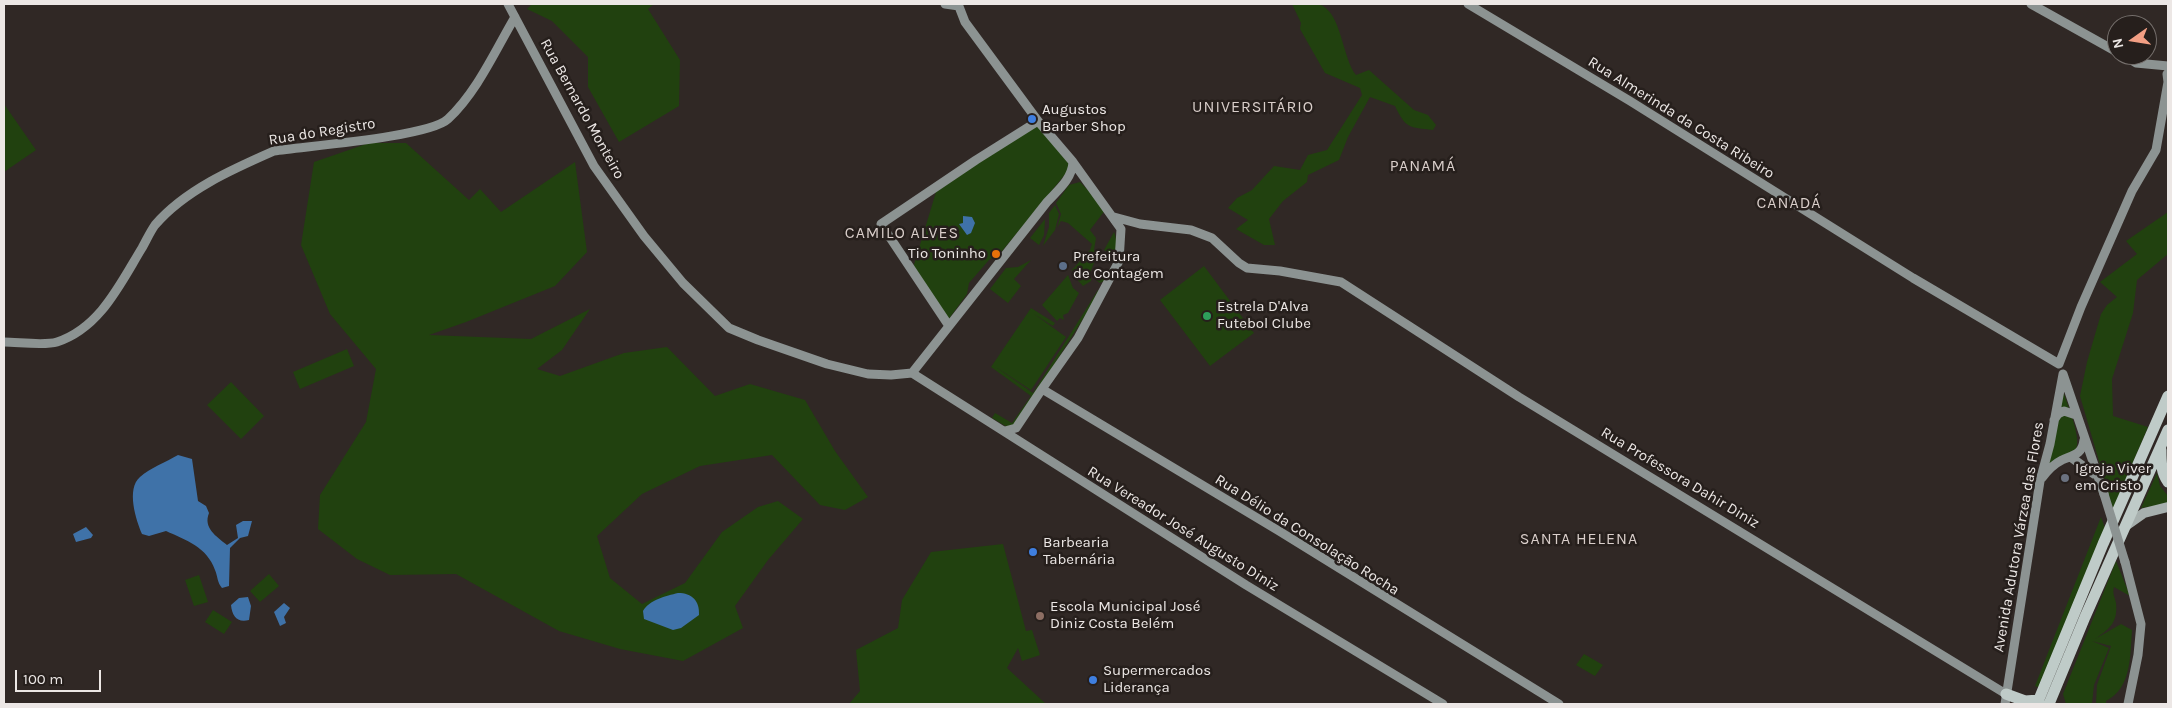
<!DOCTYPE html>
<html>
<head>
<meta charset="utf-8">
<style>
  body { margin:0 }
  #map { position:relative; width:2172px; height:708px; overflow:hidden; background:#302825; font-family:Karla,sans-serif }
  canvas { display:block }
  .frame { position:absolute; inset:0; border:5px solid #ece7e5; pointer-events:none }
  .north { position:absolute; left:2107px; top:15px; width:50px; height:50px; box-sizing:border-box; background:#261f1c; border:1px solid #756f6c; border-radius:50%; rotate:257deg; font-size:14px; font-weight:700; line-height:20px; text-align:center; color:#ece7e5 }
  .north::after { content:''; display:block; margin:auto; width:18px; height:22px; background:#f39f84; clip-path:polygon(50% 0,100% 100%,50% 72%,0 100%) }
  .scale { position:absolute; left:15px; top:670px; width:86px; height:22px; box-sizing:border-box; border:2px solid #ece7e5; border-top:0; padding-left:6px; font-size:15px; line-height:18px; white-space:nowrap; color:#ece7e5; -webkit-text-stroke:4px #261f1c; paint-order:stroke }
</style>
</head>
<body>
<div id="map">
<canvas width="2172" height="708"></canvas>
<div class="frame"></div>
<div class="north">N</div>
<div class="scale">100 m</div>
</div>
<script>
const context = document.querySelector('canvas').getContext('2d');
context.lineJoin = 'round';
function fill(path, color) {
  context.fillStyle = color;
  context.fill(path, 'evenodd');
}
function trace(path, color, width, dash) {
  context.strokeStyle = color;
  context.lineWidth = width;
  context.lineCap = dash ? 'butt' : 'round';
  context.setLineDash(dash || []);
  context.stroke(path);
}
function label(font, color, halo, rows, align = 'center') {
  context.font = font + ' Karla,sans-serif';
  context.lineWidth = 5;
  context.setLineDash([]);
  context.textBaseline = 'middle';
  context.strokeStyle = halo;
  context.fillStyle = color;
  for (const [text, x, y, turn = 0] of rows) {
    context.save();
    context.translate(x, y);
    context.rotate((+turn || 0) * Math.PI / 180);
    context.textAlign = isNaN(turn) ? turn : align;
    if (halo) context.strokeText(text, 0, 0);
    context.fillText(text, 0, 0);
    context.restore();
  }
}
fill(new Path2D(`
  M532,4H654L648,9L680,60L679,106L619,142L588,87V57L552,21L527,9Z
  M1292,4C1300,4 1312,2 1319,4C1342,12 1342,58 1356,75L1369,70L1414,110L1428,115L1436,125L1433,130C1409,127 1406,129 1395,106L1370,97L1348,137L1339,160L1308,175L1307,182L1283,201L1269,219L1275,245H1264L1236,229L1248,220L1228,208L1237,198L1252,190L1274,166L1300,170L1308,155L1327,150L1362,95L1360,88L1325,73L1300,29L1301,23Z
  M4,104L36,150L4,172Z
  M1041,126L1070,163L1067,172L1002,251L989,260L969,283L967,294L948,320L913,268L936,192L1030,127Z
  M369,143H406L469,200L480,189L501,212L575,162L587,252L555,286L466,322L429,335L531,339L590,309L562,350L537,369L560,376L624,353L667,347L715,396L750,384L805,400L835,451L868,497L845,510L820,505L772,455L700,466L642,494L597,536L610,578L642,604L685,583L722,532L758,507L778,501L803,519L768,560L735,606L743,628L683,661L620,649L559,631L456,574L390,575L357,559L318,529L320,495L366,422L376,369L330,314L301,245L314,162Z
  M1080,182L1106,209L1090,230L1096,238L1094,250L1098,254L1091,270V281L1083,286L1074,276L1072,270L1090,250L1092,244L1068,223L1061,221L1057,228L1061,214L1056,203L1069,185Z
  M1055,205L1059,214L1055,230L1043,246L1049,227V213Z
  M2168,212V254L2137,280L2133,313L2112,379L2113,416L2148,427L2113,509L2080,396L2087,362L2101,314L2107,305L2117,297L2100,282L2137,254L2126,241Z
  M1045,219L1044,235L1039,245L1030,238Z
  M1114,232C1120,248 1119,275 1100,283L1096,280L1110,269L1113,264L1115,256L1104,250Z
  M1031,260L1014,279L1021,286L1008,303L990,289L1006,268L1018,267Z
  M1204,266L1254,333L1210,366L1160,300Z
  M1068,275L1073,288L1079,293L1068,313L1063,315L1064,320L1060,318L1057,321L1042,305Z
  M1098,290L1100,292L1016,425L1009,428L992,418L995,413L1012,423L1031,396L991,367L1031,308L1055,323L1053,326L1034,314L1066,337L1031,390L996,367L1033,393Z
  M347,349L354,366L300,389L293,372Z
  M231,382L264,416L241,439L207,405Z
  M2061,385C2065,399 2082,437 2076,449L2043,470Z
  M2157,473L2160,486L2168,496V504L2141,508Z
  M2101,517L2106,531L2040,688L2035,686Z
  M1003,544L1026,631L1032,630L1040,655L1022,661L1018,648L1007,668L1046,704H849L860,691L856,650L898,628L902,600L931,552Z
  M2116,561L2130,596L2114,587C2112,594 2115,597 2116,603C2118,622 2110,629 2095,639L2121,624L2132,630C2130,655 2132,688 2106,701V704H2096L2097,685L2111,646L2092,641L2109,648L2094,685L2092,704H2066L2063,694Z
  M269,574L279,586L260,602L250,591Z
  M199,575L208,602L194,606L185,580Z
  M213,610L232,622L224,634L205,622Z
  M1584,654L1603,665L1595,676L1576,665Z`), '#21410f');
fill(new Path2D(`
  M963,216L972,217L975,223L971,233L967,235L959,224L963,223Z
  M178,455L192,459L198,501L206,506L209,513C203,528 216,536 227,545L238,538L236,525L243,521H252L248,536L240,538L230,548L229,586L222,588C217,582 218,577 215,570C207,547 186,540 166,531L149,536L142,534C136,520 126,489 140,477C150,468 166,462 178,455Z
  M86,527L93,535L91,538L76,542L73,534Z
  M678,593C692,593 700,601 699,615L681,628L673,630L644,619L643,611C649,600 666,596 678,593Z
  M248,597L251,606L249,620C237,623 232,616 231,605L239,598Z
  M284,603L290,608L284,617L286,623L280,626L274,612Z`), '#3f72a8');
trace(new Path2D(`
  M508,4L594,166L644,236L683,283L729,328L758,340L827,364L868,374L891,375L912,373
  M945,4L959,6
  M958,4L965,22L1038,121L1073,162L1121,229L1119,261L1078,338L1042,389L1016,428L1005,431
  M1468,4L1630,101L1913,278L2059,364
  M2031,4L2117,52
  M2123,55L2136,63L2168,66
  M1114,217L1140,224L1191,230L1212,238L1239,263L1247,268L1280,271L1341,282L1519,397L2006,694
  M949,326L881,224L976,160L1038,121
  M4,342C18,342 44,346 57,342C100,328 120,284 142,248C146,241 150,232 155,225C185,190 233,169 274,151C307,146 429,137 448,119C477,92 495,51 515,17
  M2059,364L2081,307L2132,191L2156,150L2168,82L2167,74
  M912,373L1246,585L1443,704
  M912,373L1047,202C1058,190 1072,179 1073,162
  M2063,374L2104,494
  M1042,389L1279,531L1559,704
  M2054,420L2058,414L2064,411L2076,415
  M2072,458L2094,474
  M2042,478C2047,471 2054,464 2062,460C2073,455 2082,455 2084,440
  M2125,562L2141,624L2138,655L2128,704
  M2005,704L2040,481L2050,444L2063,374`), '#8c9392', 9);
trace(new Path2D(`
  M2127,525L2144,513L2168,507`), '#a7b0ae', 10);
trace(new Path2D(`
  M2161,450C2161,461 2161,473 2168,482
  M2006,694L2025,701L2039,700
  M2037,704L2103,544L2168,396
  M2049,704L2085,617L2168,430`), '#bfcbc8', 11);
trace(new Path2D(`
  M2104,494L2125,562`), '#8c9392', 9);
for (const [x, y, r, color] of [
  [1032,119,5,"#3f7fe0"],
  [996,254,5,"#e8710a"],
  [1063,266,5,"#5c6f8a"],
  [1207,316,5,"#2e9e5b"],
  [2065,478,5,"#6b7280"],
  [1033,552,5,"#3f7fe0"],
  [1040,616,5,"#8d6e63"],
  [1093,680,5,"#3f7fe0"]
]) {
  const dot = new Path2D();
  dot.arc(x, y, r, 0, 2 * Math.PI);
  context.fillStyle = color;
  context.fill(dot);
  trace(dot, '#261f1c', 2);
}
label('15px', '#ece7e5', '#261f1c', [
  ["Rua Bernardo Monteiro",582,109,61],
  ["Rua Almerinda da Costa Ribeiro",1681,118,32],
  ["Rua do Registro",322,132,-9],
  ["Rua Professora Dahir Diniz",1680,478,31],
  ["Rua Vereador José Augusto Diniz",1183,529,32],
  ["Rua Délio da Consolação Rocha",1307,535,32],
  ["Avenida Adutora Várzea das Flores",2019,537,-80]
]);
label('15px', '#ece7e5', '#261f1c', [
  ["Augustos",1042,110],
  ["Barber Shop",1042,127],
  ["Tio Toninho",986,254,"right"],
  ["Prefeitura",1073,257],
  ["de Contagem",1073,274],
  ["Estrela D'Alva",1217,307],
  ["Futebol Clube",1217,324],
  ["Igreja Viver",2075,469],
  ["em Cristo",2075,486],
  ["Barbearia",1043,543],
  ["Tabernária",1043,560],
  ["Escola Municipal José",1050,607],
  ["Diniz Costa Belém",1050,624],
  ["Supermercados",1103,671],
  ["Liderança",1103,688]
], 'left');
context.letterSpacing = '1px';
label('16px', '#d9ceca', '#261f1c', [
  ["UNIVERSITÁRIO",1253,107],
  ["PANAMÁ",1423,166],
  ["CANADÁ",1789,203],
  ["CAMILO ALVES",902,233],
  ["SANTA HELENA",1579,539]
]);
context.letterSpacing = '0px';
</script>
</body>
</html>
